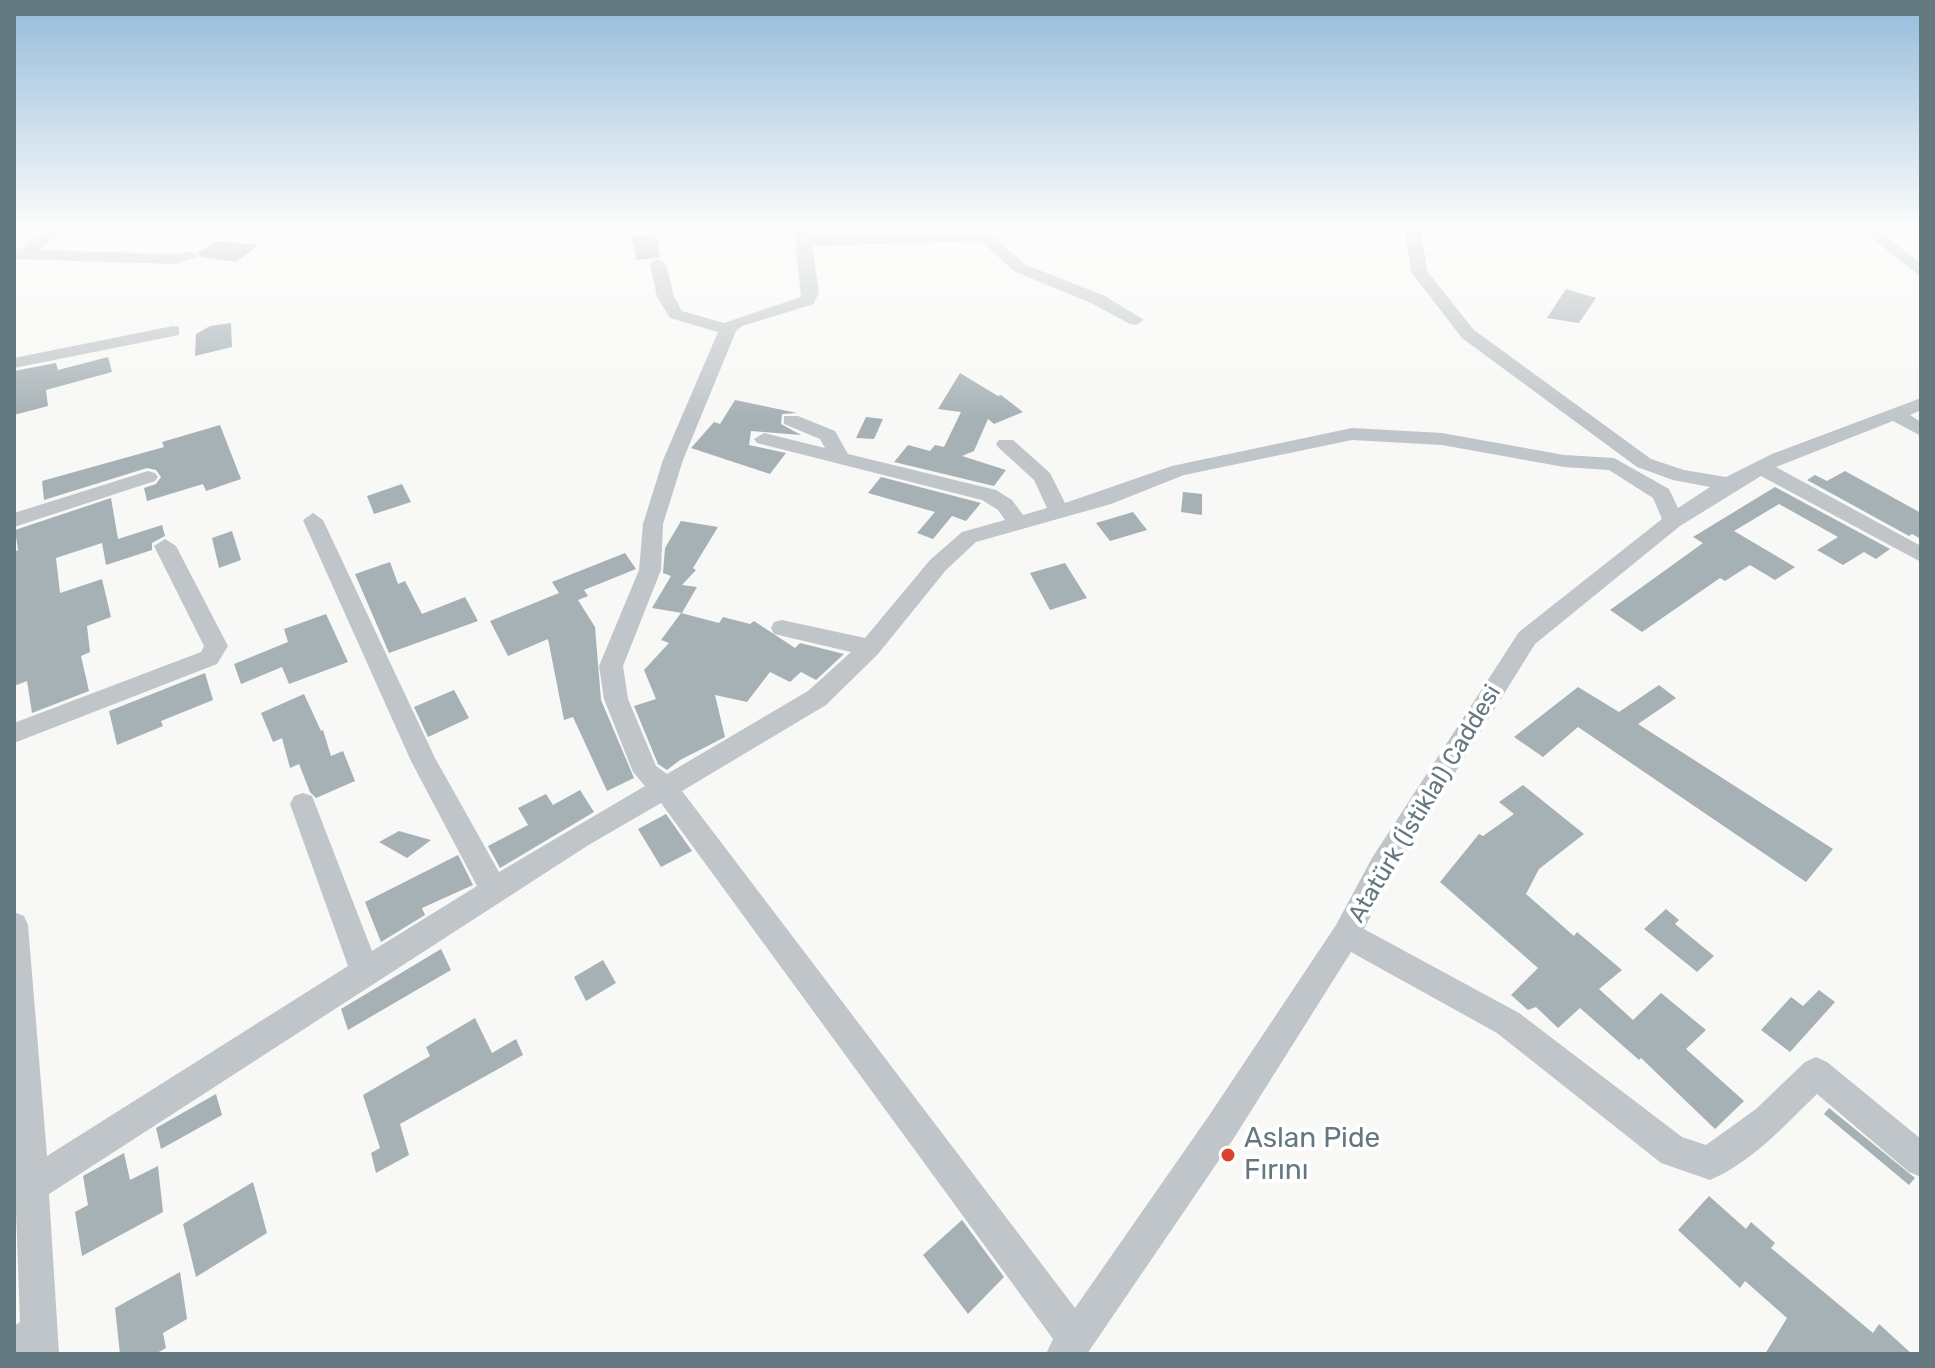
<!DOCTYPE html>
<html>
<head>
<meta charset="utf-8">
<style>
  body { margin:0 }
  #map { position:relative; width:1935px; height:1368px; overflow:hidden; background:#f8f8f6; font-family:Rubik,sans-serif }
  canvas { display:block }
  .frame { position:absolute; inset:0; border:16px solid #647880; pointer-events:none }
</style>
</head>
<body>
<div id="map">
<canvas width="1935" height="1368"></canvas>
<div class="frame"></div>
</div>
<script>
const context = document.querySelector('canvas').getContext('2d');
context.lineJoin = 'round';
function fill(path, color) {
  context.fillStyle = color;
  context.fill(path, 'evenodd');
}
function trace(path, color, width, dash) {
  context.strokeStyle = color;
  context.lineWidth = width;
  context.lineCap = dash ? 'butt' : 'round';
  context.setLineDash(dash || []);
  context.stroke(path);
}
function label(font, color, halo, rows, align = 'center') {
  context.font = font + ' Rubik,sans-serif';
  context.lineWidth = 8;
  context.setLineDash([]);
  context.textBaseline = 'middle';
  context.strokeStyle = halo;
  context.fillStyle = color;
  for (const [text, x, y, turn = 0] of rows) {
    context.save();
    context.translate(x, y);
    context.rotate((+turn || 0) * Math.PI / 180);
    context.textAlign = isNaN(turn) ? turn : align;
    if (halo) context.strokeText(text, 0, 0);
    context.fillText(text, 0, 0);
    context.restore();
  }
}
fill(new Path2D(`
  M656,234L660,257L637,260L631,237Z
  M215,241L259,245L236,262L201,257L198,253Z
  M1566,289L1596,298L1579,323L1547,318Z
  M231,323L232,347L195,356L196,334L210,326Z
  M108,357L112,372L46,390L48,406L14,415V371L56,363L58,370Z
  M960,373L998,396L1001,395L1023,412L994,424L988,419L974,451L962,456L1006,470L994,486L894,462L908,445L930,451L935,445L944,447L961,412L938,409Z
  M735,400L797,413L782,414L781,424L801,435L751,431L749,445L786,453L770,474L691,448L714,422L720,424Z
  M866,417L883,419L874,439L856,438Z
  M220,425L241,479L206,491L203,484L147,501L144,488L156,484L161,477L156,470L147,468L44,500L42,481L164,447L162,442Z
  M1845,471L1921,513V539L1912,534L1909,536L1807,480L1815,475L1827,481Z
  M881,477L981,503L966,521L952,516L933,539L917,533L935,512L868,493Z
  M402,484L411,502L374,514L367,496Z
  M1775,487L1890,549L1876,559L1864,552L1843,565L1817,550L1838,537L1779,504L1734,531L1795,567L1775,580L1750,565L1725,581L1720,578L1642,632L1610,610L1703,543L1693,537Z
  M1183,492L1202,494V515L1181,512Z
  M111,498L118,539L162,525L165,536L152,543V550L106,565L102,543L56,558L60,593L102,579L111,617L87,626L90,652L81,656L89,691L32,713L27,681L14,686V552L18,550L15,530Z
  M1133,512L1147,530L1110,541L1096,523Z
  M681,521L718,527L693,568L696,570L682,585L697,587L682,613L652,608L671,576L663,573L665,548Z
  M232,531L241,560L219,568L212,538Z
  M625,553L636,569L584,590L588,596L578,600L595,627L601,700L634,778L607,791L573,717L564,720L548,639L508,656L490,621L559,593L552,582Z
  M390,562L398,584L405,581L422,614L465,597L478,621L389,653L355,574Z
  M1065,563L1087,598L1050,610L1030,573Z
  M681,613L719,623L723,617L750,624L754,621L795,648L800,643L844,654L816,680L801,672L790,682L770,672L747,702L715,695L725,737L680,760L667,770L658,764L634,706L656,699L644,670L669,643L661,640Z
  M326,614L348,662L289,684L282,667L241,684L234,664L288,642L284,629Z
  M205,673L213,700L161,721L163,726L117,745L109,711Z
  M1659,685L1676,698L1638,724L1833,849L1806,882L1578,727L1543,757L1514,737L1578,687L1619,712Z
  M454,690L469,718L428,737L414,707Z
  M304,694L321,731L323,730L331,756L343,751L355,781L316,798L310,792L299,764L290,768L282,738L273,742L261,713Z
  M1523,785L1584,834L1539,869L1526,894L1574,936L1577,932L1622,970L1599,989L1633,1020L1661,993L1706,1030L1686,1049L1744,1101L1715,1129L1641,1058L1639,1060L1580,1008L1558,1028L1536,1007L1528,1010L1511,995L1538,968L1440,882L1479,834L1483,836L1514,814L1499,802Z
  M580,790L594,812L500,868L488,846L528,825L518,808L546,794L553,805Z
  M666,814L692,851L661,867L638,829Z
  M399,831L431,840L407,858L379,842Z
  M458,855L473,885L422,908L425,915L381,942L365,902Z
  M1666,909L1679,920L1675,924L1714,956L1697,972L1644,929Z
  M441,949L451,970L348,1030L341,1009Z
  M603,960L616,983L586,1001L574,977Z
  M1819,990L1835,1002L1790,1052L1761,1030L1791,997L1803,1006Z
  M475,1018L492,1053L516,1039L523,1055L400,1124L409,1155L376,1173L371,1153L380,1148L363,1095L430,1056L426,1047Z
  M216,1094L222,1115L161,1149L156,1128Z
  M1829,1108L1915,1178L1909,1185L1824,1114Z
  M124,1153L130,1180L158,1166L163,1212L82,1256L75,1212L88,1205L83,1176Z
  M253,1182L267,1233L196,1277L183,1224Z
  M1709,1196L1746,1229L1751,1222L1775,1243L1771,1248L1873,1333L1879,1324L1912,1354H1765L1787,1318L1745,1281L1740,1288L1678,1230Z
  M962,1220L1004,1277L968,1314L923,1255Z
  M180,1272L187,1319L163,1333L166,1348L155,1354H120L115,1308Z`), '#a6b1b5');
fill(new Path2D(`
  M49,228H66L39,250L177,254L190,251L198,256L177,264L14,259V249H19Z
  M794,228H810L811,237L989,233L1026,265L1105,296L1144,320L1136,325L1130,324L1093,304L1014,271L980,241L812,246L819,292L814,304L742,326L736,331L683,460L663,524L661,570L623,666L628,699L656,766L667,774L808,691L851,652L774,634L771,628L774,622L782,620L865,638L930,560L962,532L1005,520L998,510L982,500L757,443L754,439L764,433L825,448L820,439L784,424V416H798L835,431L848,454L996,490L1012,500L1023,515L1047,508L1034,480L999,448L996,444L999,440H1013L1050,473L1065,503L1172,466L1352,428L1442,433L1564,455L1614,458L1669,489L1678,508L1710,487L1673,480L1637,467L1462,338L1411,272L1405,228H1421L1427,271L1474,330L1651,459L1684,470L1726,477L1772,454L1921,398V410L1910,415L1921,422V436L1893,421L1776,467L1921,546V562L1761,476L1680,526L1535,644L1392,874L1364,929L1519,1013L1682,1137L1706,1145L1756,1109L1805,1062L1816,1057L1827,1062L1921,1139V1177L1909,1172L1817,1094C1786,1124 1751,1163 1710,1180L1661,1163L1497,1033L1351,952L1232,1141L1087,1354H1046L1053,1339L661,803L587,846L49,1194L59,1354H14V1326L20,1322L14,1155V912L24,916L28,925L47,1156L348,966L290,804L294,796L303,793L312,796L372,951L477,886L411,761L303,520L313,513L323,520L435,758L499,872L645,786L633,772L604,699L599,666L639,570L643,524L663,460L718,332L670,318L657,297L650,264L658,259L666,264L674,297L682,311L724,323L801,297ZM1352,440L1442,445L1564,467L1609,470L1653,498L1662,519L1519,632L1372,858L1336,925L1208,1117L1075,1308L682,791L826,705L878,654L946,570L976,542L1111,504L1184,475Z
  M1859,228H1876L1921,264V277Z
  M173,326L179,327V335L14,368V358Z
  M148,471L155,473L158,477L155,481L14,527V513Z
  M165,539L176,546L228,646L217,664L14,743V723L201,652L204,646L154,546Z`), '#bfc5c8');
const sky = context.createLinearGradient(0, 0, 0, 420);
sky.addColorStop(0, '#94bbdb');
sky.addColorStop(0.54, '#fcfcfb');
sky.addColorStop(1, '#fcfcfb00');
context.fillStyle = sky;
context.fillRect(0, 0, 1935, 420);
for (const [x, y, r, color] of [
  [1228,1155,8,"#dd4231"]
]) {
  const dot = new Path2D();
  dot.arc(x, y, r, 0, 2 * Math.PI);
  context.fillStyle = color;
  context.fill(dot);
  trace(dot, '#fff', 3);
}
label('24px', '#647880', '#fff', [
  ["Atatürk (İstiklal) Caddesi",1425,804,-59]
]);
label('28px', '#647880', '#fff', [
  ["Aslan Pide",1244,1139],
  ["Fırını",1244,1171]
], 'left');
</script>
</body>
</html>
